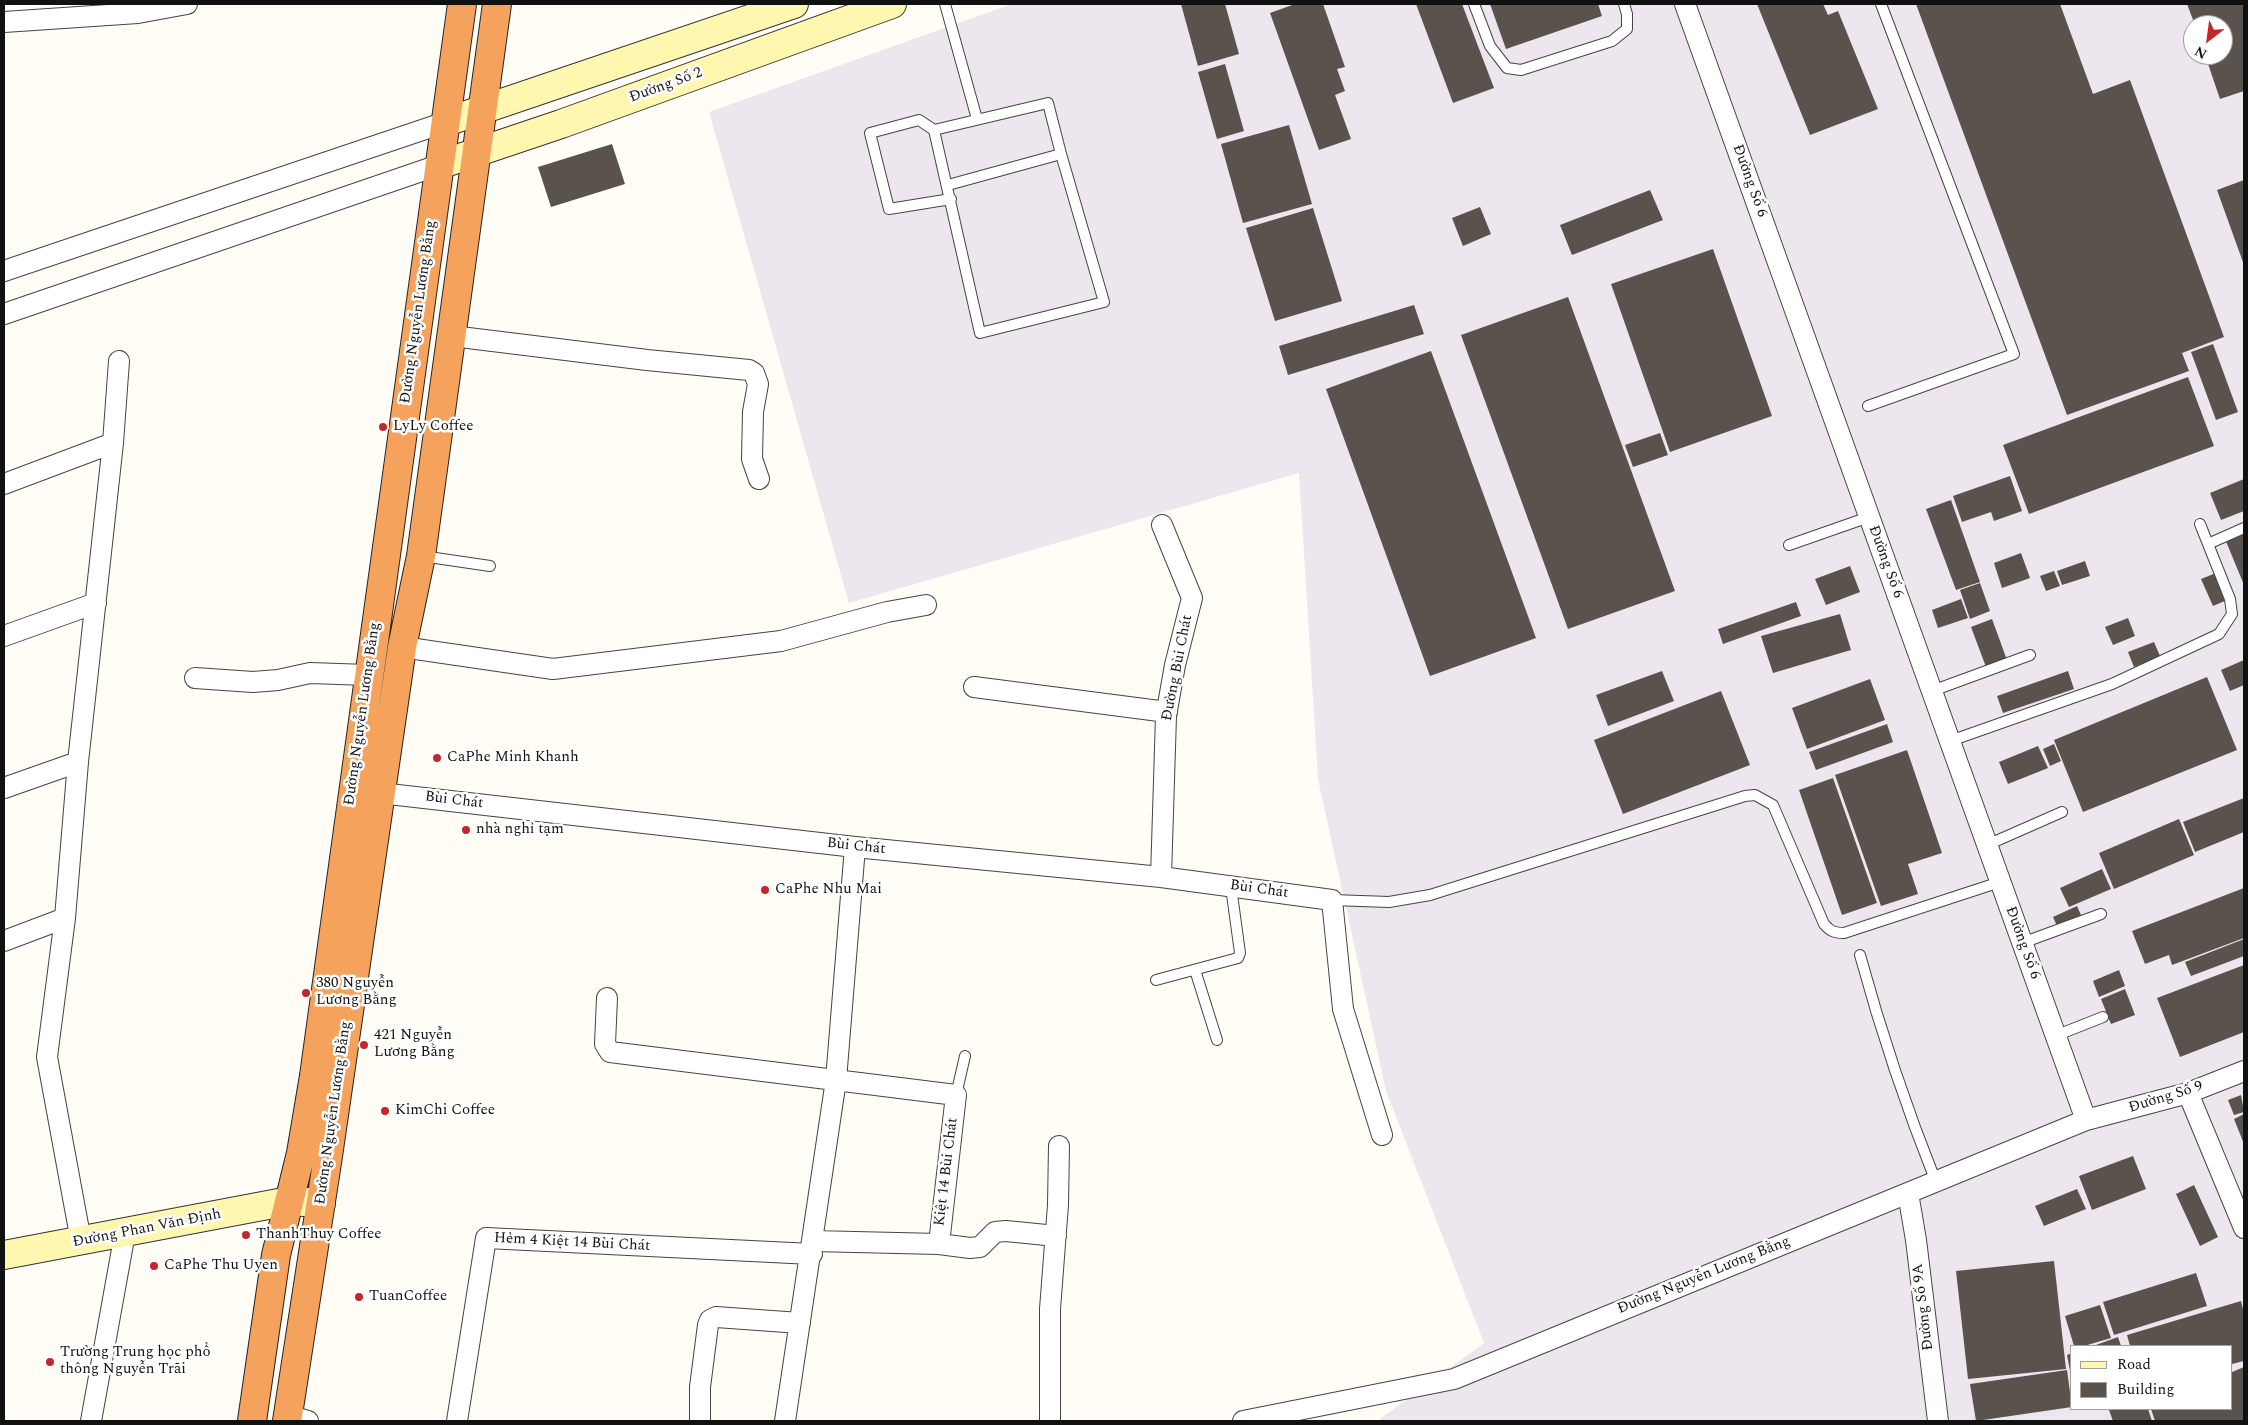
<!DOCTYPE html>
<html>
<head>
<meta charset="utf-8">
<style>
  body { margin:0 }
  #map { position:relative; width:2248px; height:1425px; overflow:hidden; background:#fffdf5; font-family:Spectral,serif }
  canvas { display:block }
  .frame { position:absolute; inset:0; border:5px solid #111; pointer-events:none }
  .legend { position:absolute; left:2070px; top:1345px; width:162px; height:65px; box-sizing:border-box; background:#fff; border:1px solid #a0a0a0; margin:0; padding:6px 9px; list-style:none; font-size:15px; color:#111 }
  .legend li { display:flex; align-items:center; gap:10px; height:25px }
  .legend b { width:25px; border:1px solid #a0a0a0 }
  .north { position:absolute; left:2183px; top:15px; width:50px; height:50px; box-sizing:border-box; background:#fff; border:1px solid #a0a0a0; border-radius:50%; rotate:210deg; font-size:14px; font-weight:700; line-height:20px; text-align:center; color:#111 }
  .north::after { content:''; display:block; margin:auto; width:18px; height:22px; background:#c4262e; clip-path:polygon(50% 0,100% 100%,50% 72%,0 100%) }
</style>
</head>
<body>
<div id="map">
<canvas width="2248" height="1425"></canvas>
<div class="frame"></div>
<ul class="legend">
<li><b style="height:6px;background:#fff6b0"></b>Road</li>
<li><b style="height:14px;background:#5a524d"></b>Building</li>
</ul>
<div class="north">N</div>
</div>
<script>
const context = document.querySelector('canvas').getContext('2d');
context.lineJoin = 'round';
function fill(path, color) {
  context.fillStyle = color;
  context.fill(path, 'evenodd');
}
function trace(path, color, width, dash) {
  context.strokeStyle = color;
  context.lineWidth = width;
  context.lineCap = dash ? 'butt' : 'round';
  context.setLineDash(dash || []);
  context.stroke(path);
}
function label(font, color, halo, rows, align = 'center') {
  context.font = font + ' Spectral,serif';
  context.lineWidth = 5;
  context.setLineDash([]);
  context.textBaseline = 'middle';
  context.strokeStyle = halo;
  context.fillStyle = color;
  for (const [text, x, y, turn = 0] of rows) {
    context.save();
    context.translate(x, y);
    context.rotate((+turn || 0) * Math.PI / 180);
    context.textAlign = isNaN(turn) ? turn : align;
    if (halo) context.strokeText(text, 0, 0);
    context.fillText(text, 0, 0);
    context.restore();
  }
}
fill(new Path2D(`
  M1012,4H2244V1421H1381V1418L1484,1343L1386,1091L1318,779L1299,473L849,603L709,112ZM2193,25H2223V55H2193ZM2072,1346H2232V1409H2072Z`), '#eee6ef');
fill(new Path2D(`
  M1181,4H1225L1239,54L1198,66Z
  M1295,4H1323L1345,67L1337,69L1345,91L1335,95L1351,139L1319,150L1270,13Z
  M1416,4H1462L1494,88L1453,103Z
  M1490,4H1598L1602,16L1506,49Z
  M1757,4H1823L1828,15L1838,11L1878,109L1810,135Z
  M1916,4H2060L2093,94L2130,80L2224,337L2182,353L2189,371L2067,415Z
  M2187,4H2244V91L2220,99L2205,55H2223V25H2195Z
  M1225,64L1244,131L1217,139L1198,72Z
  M1289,125L1312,204L1243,223L1221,144Z
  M612,144L625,184L551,207L538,167Z
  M2244,180V265L2217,190Z
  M1650,190L1663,220L1572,255L1560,225Z
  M1480,207L1491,234L1463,246L1452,218Z
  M1313,208L1342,301L1275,321L1246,228Z
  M1713,249L1772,416L1670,452L1611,284Z
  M1568,297L1675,591L1568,629L1461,335Z
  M1414,305L1424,334L1288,375L1279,346Z
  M2213,344L2238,412L2216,420L2191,352Z
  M1431,351L1536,638L1430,676L1326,389Z
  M2188,377L2214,446L2029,514L2003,445Z
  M1660,433L1668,455L1633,467L1625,445Z
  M2010,476L2022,511L1994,521L1991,512L1962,522L1953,496Z
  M2244,479V511L2221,520L2210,493Z
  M1951,500L1980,582L1956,590L1926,509Z
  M2244,531V585L2225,539Z
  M2021,553L2030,578L2002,588L1994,563Z
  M2085,561L2090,576L2062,585L2057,571Z
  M1850,566L1860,592L1826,605L1815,579Z
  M2054,571L2060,586L2046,591L2040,576Z
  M2216,573L2227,600L2213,606L2201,579Z
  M1980,583L1990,611L1970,619L1960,590Z
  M1961,599L1968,618L1938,628L1932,610Z
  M1796,602L1801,616L1723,644L1718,629Z
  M1840,614L1851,650L1773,673L1761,636Z
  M2128,618L2135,636L2113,645L2105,627Z
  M1992,619L2007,660L1986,667L1971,627Z
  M2154,642L2160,656L2134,667L2128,652Z
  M2244,660V685L2230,691L2221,670Z
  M1662,671L1674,701L1608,726L1596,695Z
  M2068,671L2074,689L2003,713L1997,696Z
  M2207,677L2237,750L2083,812L2054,740Z
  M1870,679L1885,720L1807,749L1792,708Z
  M1721,691L1750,765L1623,814L1594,740Z
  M1887,724L1893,742L1816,770L1809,752Z
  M2054,744L2061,761L2050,766L2043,749Z
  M2038,746L2048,768L2008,784L1999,762Z
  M1907,750L1942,853L1908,864L1918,894L1881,906L1835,775Z
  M1833,778L1877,903L1842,915L1799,790Z
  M2244,798V832L2195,852L2183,822Z
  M2179,819L2194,855L2114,889L2099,853Z
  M2102,869L2111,889L2069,907L2060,888Z
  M2244,888V938L2172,965L2169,955L2145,964L2132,931Z
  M2077,906L2081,915L2057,926L2053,917Z
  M2244,939V956L2191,976L2185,962Z
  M2244,965V1032L2180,1057L2157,998Z
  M2119,970L2125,986L2099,997L2093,981Z
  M2125,989L2135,1015L2111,1024L2101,999Z
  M2241,1095L2244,1112L2234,1115L2228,1100Z
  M2244,1114V1144L2234,1119Z
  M2133,1156L2146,1189L2092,1210L2079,1176Z
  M2194,1185L2218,1237L2200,1246L2176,1194Z
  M2077,1189L2086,1209L2044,1226L2035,1206Z
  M2054,1261L2066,1369L1968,1379L1956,1271Z
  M2196,1273L2207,1306L2114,1335L2103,1302Z
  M2241,1301L2244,1313V1361L2232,1364V1346H2130L2127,1335Z
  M2100,1305L2111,1338L2084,1346H2074L2065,1316Z
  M2118,1337L2121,1346H2093Z
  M2072,1353V1376H2071L2067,1355Z
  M2244,1367V1421H2155L2151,1409H2232V1372Z
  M2067,1370L2072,1407L1976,1421L1970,1384Z
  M2148,1409L2152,1421H2113L2109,1410Z`), '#5a524d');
const lane = new Path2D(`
  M945,4L977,119
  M1474,4L1490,46L1507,68L1521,70L1612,41L1627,29V14L1624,4
  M934,130L1048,103L1061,154L1104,302L980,333L934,130L919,120L870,133L889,209L951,199
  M948,185L1061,154
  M1868,406L2014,354L1881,4
  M2208,544L2244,528
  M1789,545L1869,517
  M422,556L490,566
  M1932,691L2030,655
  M1950,741L2112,684L2219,634L2232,614L2230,599L2200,524
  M1987,845L2062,812
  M1332,900L1389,902L1430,895L1745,796L1755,795L1773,805L1824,924C1830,931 1834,933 1844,933L2000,882
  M2022,943L2101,914
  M1860,955C1881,1032 1906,1107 1936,1182
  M1195,970L1217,1040
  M1156,980L1238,958L1240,953L1231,887
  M2055,1036L2103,1017
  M956,1095L965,1056`);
const street = new Path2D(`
  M1685,4L2086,1120
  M4,22L138,13L187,4
  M4,271L446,122
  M4,314L439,165
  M452,336L647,360L749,370L754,373L758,384L753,412L752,459L759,479
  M4,484L113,443
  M4,636L96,603
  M402,647L553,669L781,641L887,612L926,605
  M195,678L253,682L278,680L310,673L368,675
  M974,687L1167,712
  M4,788L78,762
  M380,793L855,847L1161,877L1332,900L1343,1009L1382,1135
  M1161,877L1166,716L1175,665L1192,598L1162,525
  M4,941L65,918
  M607,998L605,1044L610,1052L956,1095L939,1244L813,1241
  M2188,1093L2244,1228
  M1908,1193L1916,1240L1938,1421
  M81,1241L47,1057L65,918L78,762L113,443L119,361
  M939,1244L970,1248L980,1247L995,1232L1006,1231L1056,1236
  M288,1415L308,1421
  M91,1421L125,1233
  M457,1421L486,1238L812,1254
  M700,1421V1387L708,1325L710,1320L716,1317L800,1323
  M785,1421L836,1080L855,847
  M1050,1421V1309L1058,1205L1059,1146
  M1243,1421L1454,1379L2086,1120L2188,1093L2244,1071`);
const secondary = new Path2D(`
  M446,122L794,4
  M439,165L561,124L892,4
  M4,1255L289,1201L321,1203`);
const highway = new Path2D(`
  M252,1421L276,1255L301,1153L314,1076L462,4
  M287,1421L328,1156L402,647L421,556L497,4`);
trace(lane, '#444', 12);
trace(street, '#444', 22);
trace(secondary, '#333', 30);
trace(highway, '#222', 30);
trace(lane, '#fff', 10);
trace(street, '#fff', 20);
trace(secondary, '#fff6b0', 28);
trace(highway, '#f5a25d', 28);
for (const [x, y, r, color] of [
  [383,427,5,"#c4262e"],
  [437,758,5,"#c4262e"],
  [466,830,5,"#c4262e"],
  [765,890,5,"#c4262e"],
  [306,993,5,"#c4262e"],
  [364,1045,5,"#c4262e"],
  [385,1111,5,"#c4262e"],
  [246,1235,5,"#c4262e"],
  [154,1266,5,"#c4262e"],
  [359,1297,5,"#c4262e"],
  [50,1362,5,"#c4262e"]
]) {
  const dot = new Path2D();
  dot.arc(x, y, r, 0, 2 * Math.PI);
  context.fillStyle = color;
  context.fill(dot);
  trace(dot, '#fff', 2);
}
label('15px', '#111', '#fff', [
  ["Đường Số 2",666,86,-20],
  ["Đường Số 6",1749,181,70],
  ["Đường Nguyễn Lương Bằng",419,312,-82],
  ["Đường Số 6",1885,562,70],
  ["Đường Bùi Chát",1178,668,-79],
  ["Đường Nguyễn Lương Bằng",363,714,-82],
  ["Bùi Chát",454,801,7],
  ["Bùi Chát",856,847,6],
  ["Bùi Chát",1259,890,8],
  ["Đường Số 6",2022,943,70],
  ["Đường Số 9",2166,1098,-17],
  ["Đường Nguyễn Lương Bằng",334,1113,-82],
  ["Kiệt 14 Bùi Chát",947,1172,-83],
  ["Đường Phan Văn Định",147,1229,-11],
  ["Hẻm 4 Kiệt 14 Bùi Chát",572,1243,3],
  ["Đường Nguyễn Lương Bằng",1704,1276,-22],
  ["Đường Số 9A",1924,1307,-97]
]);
label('15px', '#111', '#fff', [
  ["LyLy Coffee",393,427],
  ["CaPhe Minh Khanh",447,758],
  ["nhà nghỉ tạm",476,830],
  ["CaPhe Nhu Mai",775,890],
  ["380 Nguyễn",316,984],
  ["Lương Bằng",316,1001],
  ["421 Nguyễn",374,1036],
  ["Lương Bằng",374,1053],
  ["KimChi Coffee",395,1111],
  ["ThanhThuy Coffee",256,1235],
  ["CaPhe Thu Uyen",164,1266],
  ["TuanCoffee",369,1297],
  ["Trường Trung học phổ",60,1353],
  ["thông Nguyễn Trãi",60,1370]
], 'left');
</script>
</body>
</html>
